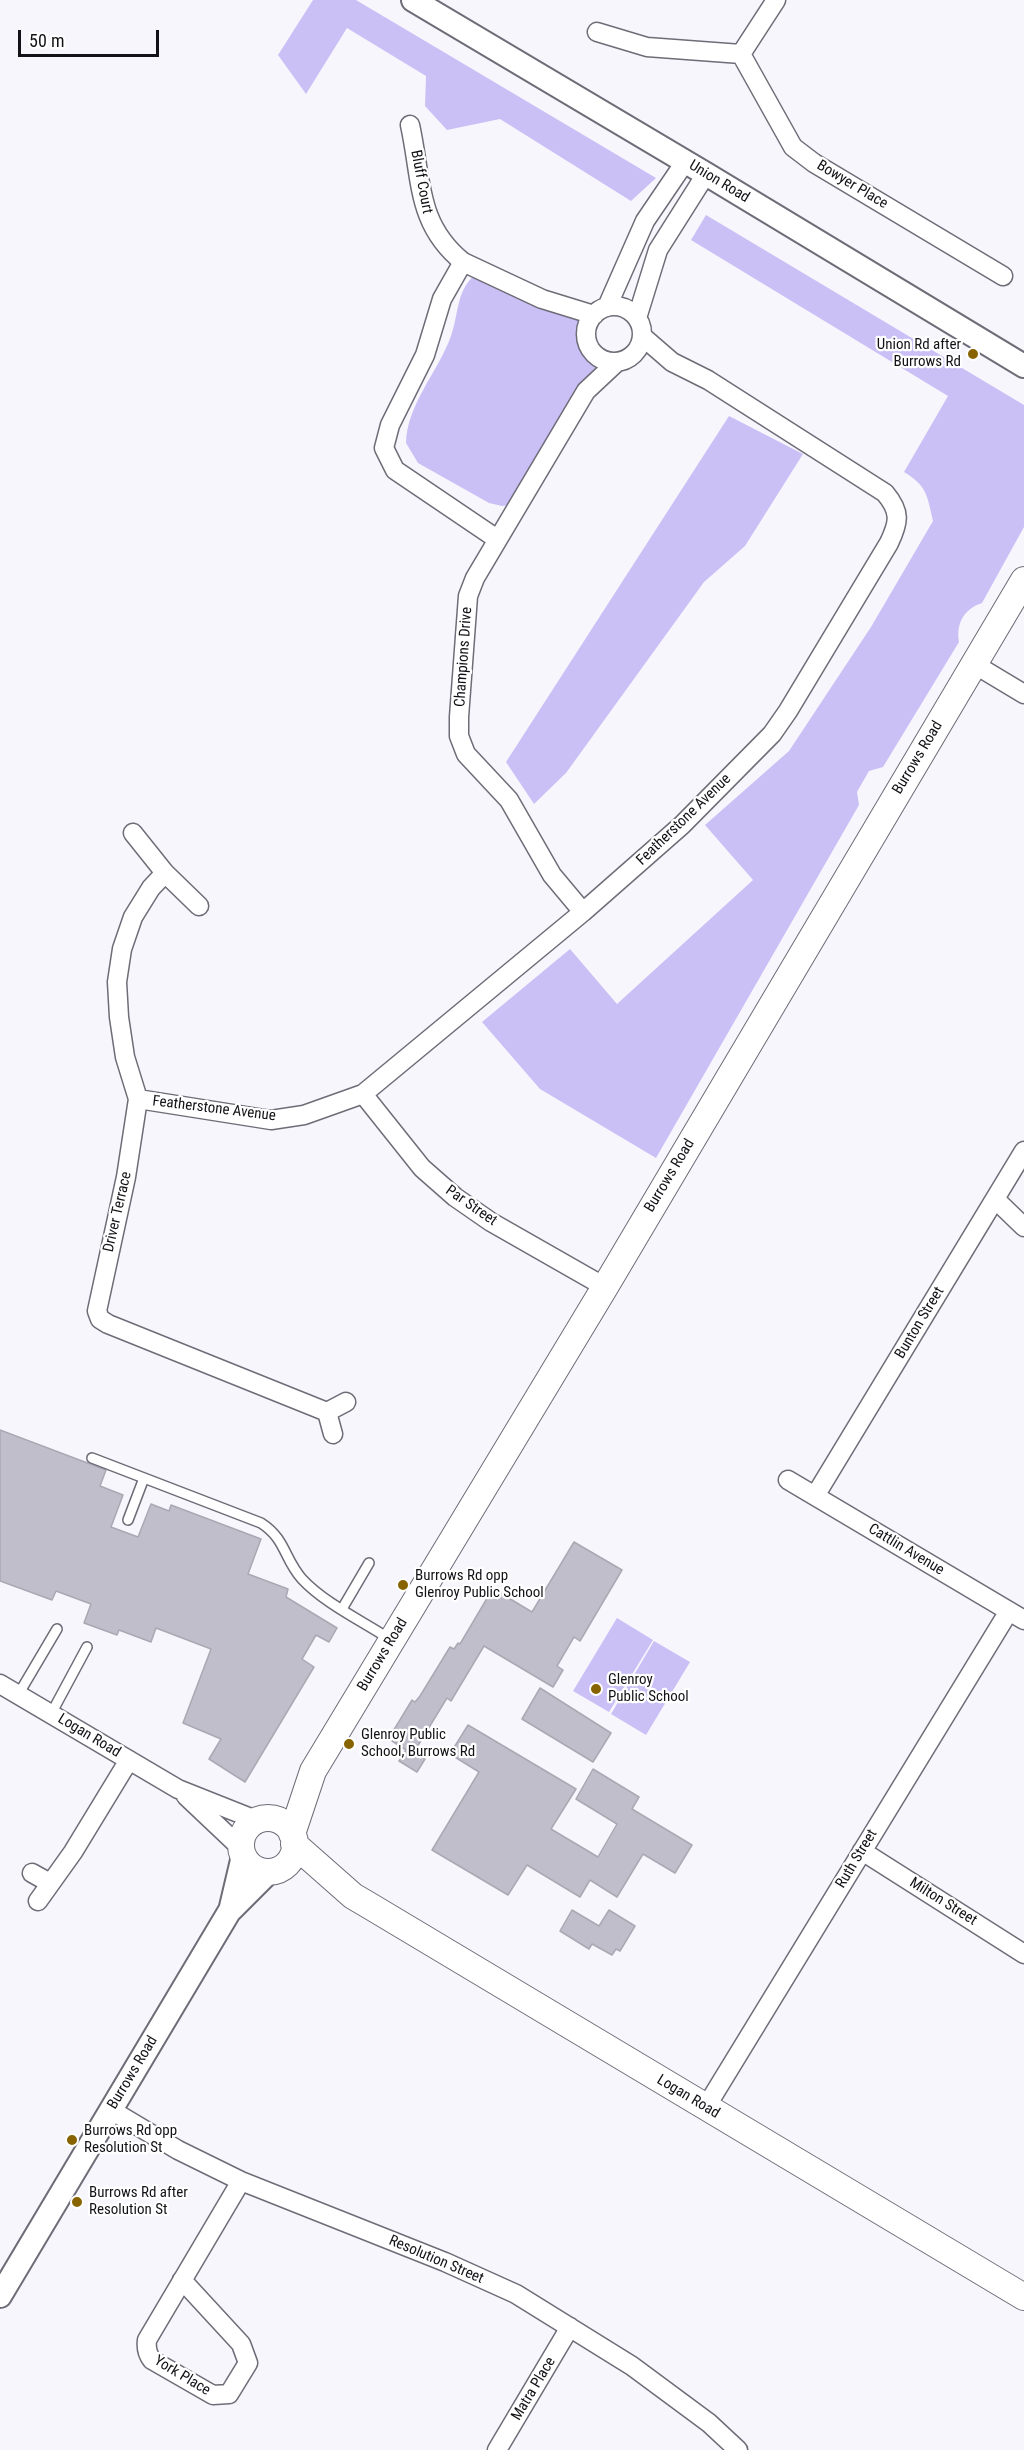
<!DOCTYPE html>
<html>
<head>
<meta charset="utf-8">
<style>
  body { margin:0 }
  #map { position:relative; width:1024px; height:2450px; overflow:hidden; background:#f7f6fd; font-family:"Roboto Condensed",sans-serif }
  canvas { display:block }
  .scale { position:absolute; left:18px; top:30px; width:141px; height:27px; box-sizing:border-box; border:3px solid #131216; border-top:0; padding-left:8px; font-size:18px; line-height:21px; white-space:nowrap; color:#131216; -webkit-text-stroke:4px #fff; paint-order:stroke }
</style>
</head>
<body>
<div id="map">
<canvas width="1024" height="2450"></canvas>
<div class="scale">50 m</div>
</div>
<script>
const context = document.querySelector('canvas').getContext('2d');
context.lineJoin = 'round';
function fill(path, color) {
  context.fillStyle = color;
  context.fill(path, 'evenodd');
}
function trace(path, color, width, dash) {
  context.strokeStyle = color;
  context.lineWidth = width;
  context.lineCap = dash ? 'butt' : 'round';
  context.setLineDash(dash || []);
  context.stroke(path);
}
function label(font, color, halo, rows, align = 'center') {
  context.font = font + ' "Roboto Condensed",sans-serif';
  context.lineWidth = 4.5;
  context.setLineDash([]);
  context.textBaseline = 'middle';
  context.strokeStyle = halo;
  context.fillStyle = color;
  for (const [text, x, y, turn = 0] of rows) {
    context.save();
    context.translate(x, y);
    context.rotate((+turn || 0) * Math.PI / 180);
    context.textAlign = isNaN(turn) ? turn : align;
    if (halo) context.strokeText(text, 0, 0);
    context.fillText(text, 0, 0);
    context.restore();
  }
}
fill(new Path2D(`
  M313,0H356L656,178L631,201L500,119L447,130L425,106L426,76L347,28L306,94L278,55Z
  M706,215L1024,405V527L982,603C964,609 956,623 959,642L883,767L869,771L857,792L859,805L656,1158L540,1089L482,1022L570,949L617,1004L753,880L705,825L789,751L871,627L933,521C927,495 927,486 904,472L948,396L691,240Z
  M478,273L582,318L598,359L595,375L511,505L502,506L489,503L418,463L406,443C407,404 438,372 451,336C459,314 456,287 478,273Z
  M729,416L803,454L745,546L704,582L566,773L534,804L506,762Z
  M617,1618L653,1640L609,1712L573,1691Z
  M654,1641L690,1662L646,1735L611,1714Z`), '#cbc0f5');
const building = new Path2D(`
  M0,1430L106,1470L100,1486L123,1495L111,1527L138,1537L151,1504L169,1511L171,1505L261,1539L248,1574L288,1589L286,1597L337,1628L329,1642L316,1635L302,1659L314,1667L245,1782L209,1759L221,1739L183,1723L211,1649L156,1628L151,1642L119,1630L117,1635L84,1623L91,1604L56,1591L52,1600L0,1581Z
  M574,1542L622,1570L580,1641L574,1637L557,1666L563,1670L553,1687L484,1646L451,1701L447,1698L414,1752L425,1759L417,1772L399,1761L406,1750L392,1741L395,1735L392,1733L412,1700L415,1702L420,1696L450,1647L454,1649L458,1643L460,1644L489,1595L494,1597L497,1591L532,1612Z
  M540,1688L611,1733L593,1762L522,1719Z
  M468,1725L576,1789L551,1829L598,1857L617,1824L576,1799L593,1769L639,1797L632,1809L692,1845L675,1873L643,1854L617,1897L590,1880L580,1897L527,1865L508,1895L432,1850L479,1772L450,1754Z
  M572,1910L599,1926L609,1910L635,1926L620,1951L616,1949L612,1955L592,1944L589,1949L560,1931Z`);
fill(building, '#c0beca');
trace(building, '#aaa8b3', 1.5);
const service = new Path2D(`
  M92,1458L261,1523C286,1539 284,1559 302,1579C324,1603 364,1622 391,1640
  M128,1520L144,1478
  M342,1609L369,1563
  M18,1695L57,1629
  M51,1714L87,1647`);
const minor = new Path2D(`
  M776,0L741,54L793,147L814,163L1003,276
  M597,32L647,47L741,54
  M410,125C422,179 416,224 463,262
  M586 334a28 28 0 1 1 56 0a28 28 0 1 1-56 0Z
  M607,307L645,221L685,162
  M637,318L658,250L706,174
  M497,539L395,470L384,448L390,425L425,355L442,299L463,262L542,299L594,315
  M974,664L1024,694
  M133,833L165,873L199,906
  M165,873L151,888L133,917L122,949L117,982L119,1017L125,1057L138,1099L126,1177L97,1311L100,1319L108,1324L327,1412
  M583,912L552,875L509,800L466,754L459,736V717L468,596L475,578L586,391L617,362
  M363,1094L422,1168L455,1197L491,1222L605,1287
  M138,1099L271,1120L304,1115L363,1094L583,912L682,825L772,734L788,711L889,543C899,522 901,512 885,493L708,380L672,362L642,336
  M995,1199L1024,1227
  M327,1412L333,1434
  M327,1412L346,1402
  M788,1480L1024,1620
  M815,1496L1024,1151
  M0,1684L178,1789L256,1820
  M186,1796L241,1848
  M862,1851L1024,1954
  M32,1873L50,1883
  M38,1901L73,1852L129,1760
  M706,2107L1009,1611
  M111,2110L178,2150L241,2181L445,2262L516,2294L632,2366L709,2423L738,2450
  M182,2280L241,2344L248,2363L229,2394L213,2395L152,2360C147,2354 146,2348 147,2340L241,2181
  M497,2450L570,2327`);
const tertiary = new Path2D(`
  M413,0L706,174L1024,366
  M230,1911L243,1856
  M0,2296L229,1912L269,1872`);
const secondary = new Path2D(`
  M241 1845a27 27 0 1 1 54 0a27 27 0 1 1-54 0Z
  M292,1834L313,1771L605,1287L1024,580
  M294,1844L353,1896L370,1906L1024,2297`);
trace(service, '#6e6c77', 12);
trace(minor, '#6e6c77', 21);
trace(tertiary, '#6e6c77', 26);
trace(secondary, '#6e6c77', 28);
trace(service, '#fff', 9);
trace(minor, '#fff', 18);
trace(tertiary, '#fff', 22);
trace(secondary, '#fff', 26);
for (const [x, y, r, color] of [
  [973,354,6,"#876400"],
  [403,1585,6,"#876400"],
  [596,1689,6,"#876400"],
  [349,1744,6,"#876400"],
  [72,2140,6,"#876400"],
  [77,2202,6,"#876400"]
]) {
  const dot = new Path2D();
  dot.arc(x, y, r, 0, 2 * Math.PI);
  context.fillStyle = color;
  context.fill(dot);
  trace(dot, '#fff', 2);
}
label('15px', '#131216', '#fff', [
  ["Bluff Court",421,182,79],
  ["Union Road",719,182,31],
  ["Bowyer Place",852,185,31],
  ["Champions Drive",464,657,-86],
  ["Burrows Road",918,758,-59],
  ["Featherstone Avenue",684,820,-44],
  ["Featherstone Avenue",214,1109,7],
  ["Burrows Road",670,1176,-59],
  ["Par Street",471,1206,35],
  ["Driver Terrace",118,1212,-77],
  ["Bunton Street",920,1323,-59],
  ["Cattlin Avenue",906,1550,31],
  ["Burrows Road",383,1655,-59],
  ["Logan Road",89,1736,31],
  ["Ruth Street",857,1859,-59],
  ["Milton Street",943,1902,32],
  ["Burrows Road",133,2073,-59],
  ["Logan Road",688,2097,31],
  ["Resolution Street",436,2260,23],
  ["York Place",182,2376,31],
  ["Matra Place",534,2389,-59]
]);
label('15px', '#131216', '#fff', [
  ["Union Rd after",961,345,"right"],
  ["Burrows Rd",961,362,"right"],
  ["Burrows Rd opp",415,1576],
  ["Glenroy Public School",415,1593],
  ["Glenroy",608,1680],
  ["Public School",608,1697],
  ["Glenroy Public",361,1735],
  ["School, Burrows Rd",361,1752],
  ["Burrows Rd opp",84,2131],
  ["Resolution St",84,2148],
  ["Burrows Rd after",89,2193],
  ["Resolution St",89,2210]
], 'left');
</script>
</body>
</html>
